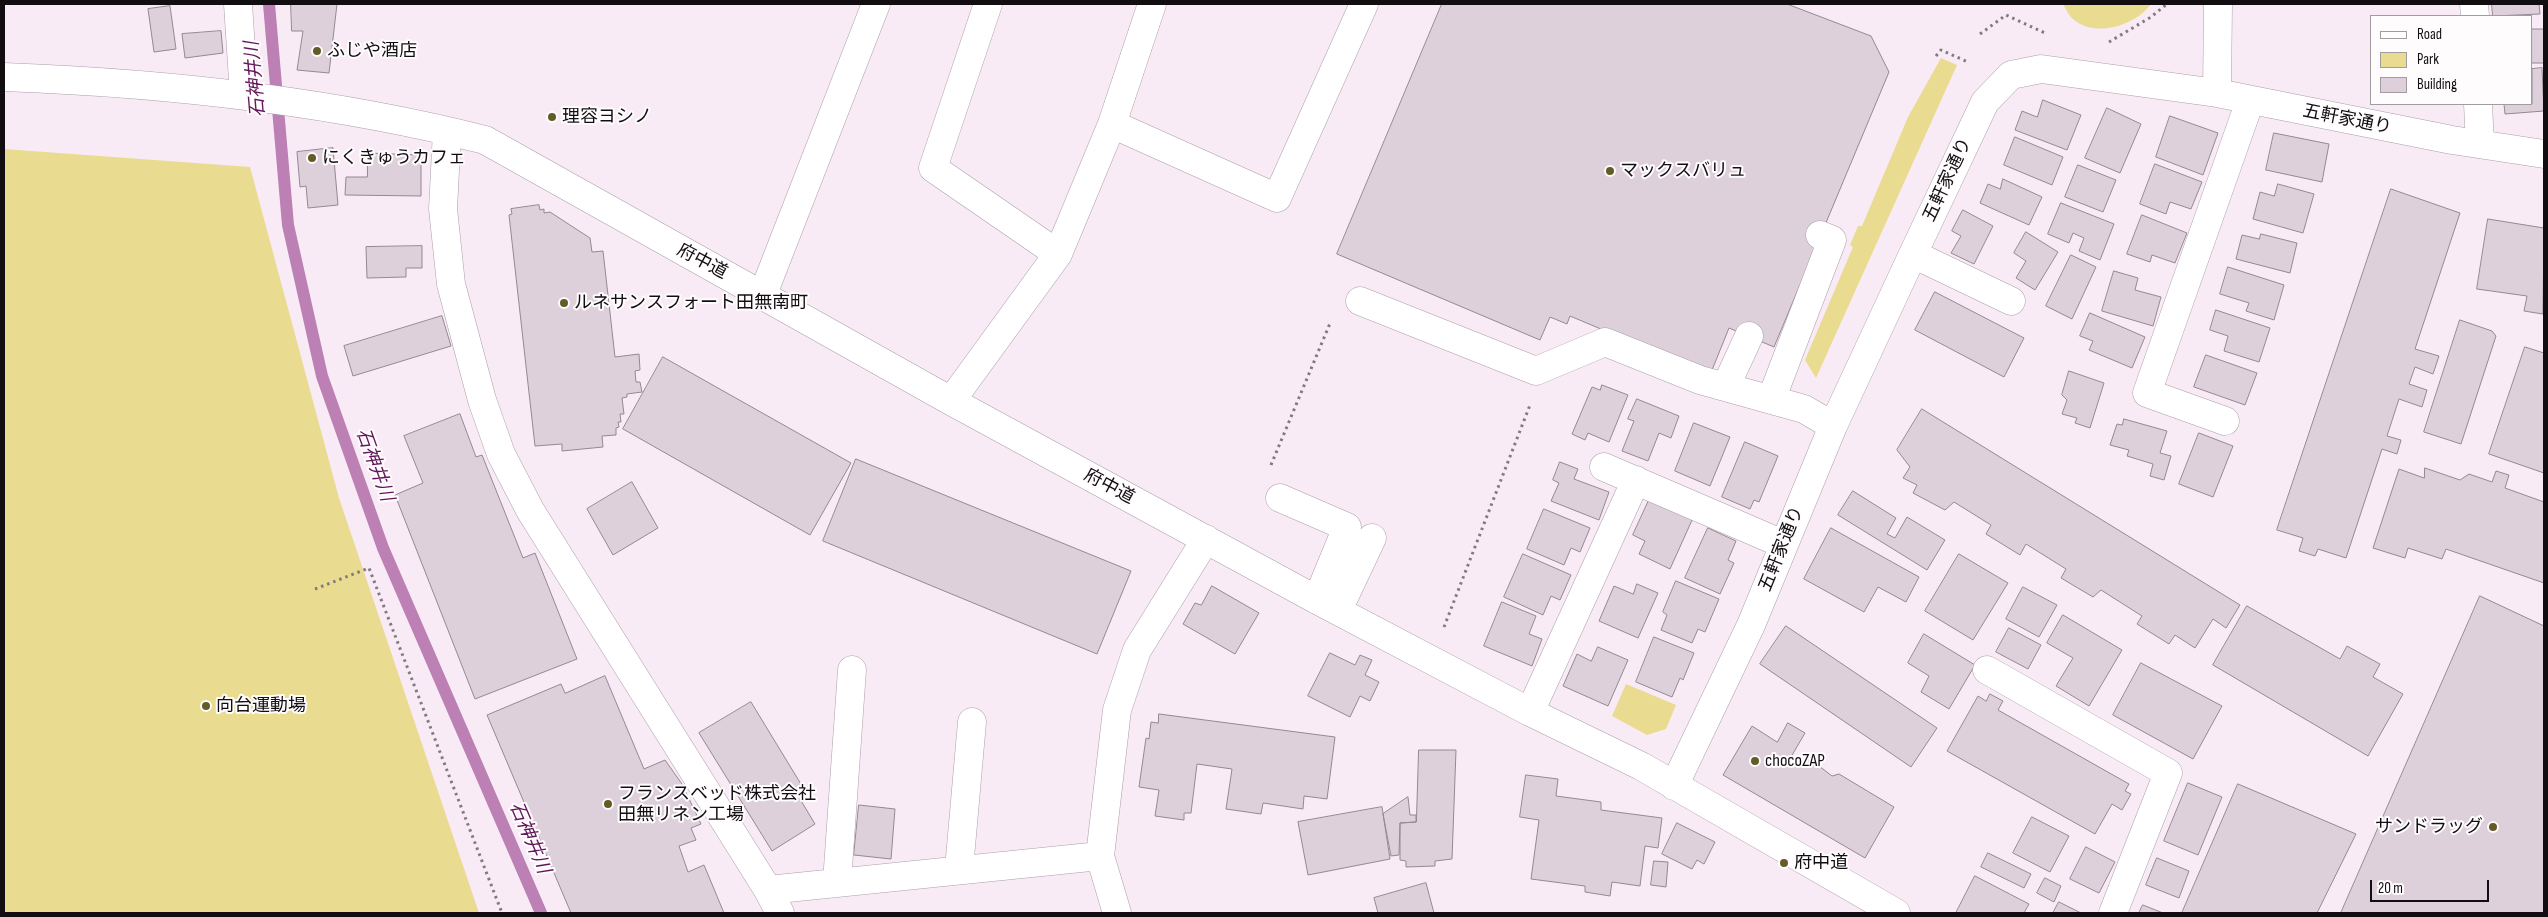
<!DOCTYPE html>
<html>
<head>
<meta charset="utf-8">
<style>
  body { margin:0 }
  #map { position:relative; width:2548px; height:917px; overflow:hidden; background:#f8ebf6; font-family:"Sofia Sans Condensed",sans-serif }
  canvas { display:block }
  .frame { position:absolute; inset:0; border:5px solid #110d11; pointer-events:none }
  .legend { position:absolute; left:2370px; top:15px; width:162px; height:90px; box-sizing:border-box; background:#fffcfe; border:1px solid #a09c9f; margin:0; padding:6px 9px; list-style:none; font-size:15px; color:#110d11 }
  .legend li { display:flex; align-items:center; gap:10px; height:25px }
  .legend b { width:25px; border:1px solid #a09c9f }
  .scale { position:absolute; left:2370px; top:880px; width:119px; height:22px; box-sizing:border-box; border:2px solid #110d11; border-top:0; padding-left:6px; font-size:15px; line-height:18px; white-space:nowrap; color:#110d11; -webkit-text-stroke:4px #fffcfe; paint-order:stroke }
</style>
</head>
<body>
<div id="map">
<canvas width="2548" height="917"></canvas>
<div class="frame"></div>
<ul class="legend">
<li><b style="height:6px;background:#fff"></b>Road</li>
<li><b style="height:14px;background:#e9db90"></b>Park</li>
<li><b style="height:14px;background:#ddd0db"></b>Building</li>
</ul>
<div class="scale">20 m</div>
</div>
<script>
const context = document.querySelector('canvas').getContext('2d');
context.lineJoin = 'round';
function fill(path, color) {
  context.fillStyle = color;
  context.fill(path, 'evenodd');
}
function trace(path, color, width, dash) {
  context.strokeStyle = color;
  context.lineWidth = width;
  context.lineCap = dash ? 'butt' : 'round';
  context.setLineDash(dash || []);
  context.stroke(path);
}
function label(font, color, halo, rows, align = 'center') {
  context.font = font + ' "Sofia Sans Condensed","Noto Sans JP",sans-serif';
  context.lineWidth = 4;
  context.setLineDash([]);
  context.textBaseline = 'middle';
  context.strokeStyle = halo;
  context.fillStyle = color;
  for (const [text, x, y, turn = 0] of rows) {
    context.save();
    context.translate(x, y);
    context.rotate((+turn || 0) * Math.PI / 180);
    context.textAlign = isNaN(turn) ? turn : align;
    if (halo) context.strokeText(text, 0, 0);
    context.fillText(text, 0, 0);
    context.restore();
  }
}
fill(new Path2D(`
  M2063,4H2151C2136,25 2096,38 2074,20C2069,16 2066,9 2063,4Z
  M1941,58L1957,65L1816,378L1805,360L1853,247L1850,245L1858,226H1862L1908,117Z
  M4,149L250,167L339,498L479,913H4Z
  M1626,684L1676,705L1666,729L1647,735L1612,716Z`), '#e9db90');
trace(new Path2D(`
  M269,4L288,225L322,376L383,548L541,913`), '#bc80b4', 12);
const building = new Path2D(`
  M291,4H337L329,73L297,70L303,31H292Z
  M1442,4H1787L1871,36L1889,72L1774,347L1729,328L1710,375L1570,316L1567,324L1550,317L1540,340L1337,254Z
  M2492,4H2539L2540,14L2493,16Z
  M170,6L176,49L154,52L148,9Z
  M2532,29H2544V63H2532Z
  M221,31L223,53L185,58L182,34Z
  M2542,68L2544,111L2505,114L2504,104H2532V69Z
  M2043,100L2081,115L2067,150L2015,130L2022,111L2037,117Z
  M2107,108L2141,124L2120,173L2085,158Z
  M2170,116L2218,133L2203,175L2156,157Z
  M2274,133L2329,144L2322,182L2266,170Z
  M2015,137L2063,157L2052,185L2004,165Z
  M333,148L338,205L308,208L306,186L300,187L297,152Z
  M368,153L421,155V196L345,195L346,177H367Z
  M2155,164L2202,182L2191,209L2170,202L2166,214L2140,204Z
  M2078,165L2116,180L2103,212L2065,197Z
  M2003,179L2042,197L2029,225L1980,203L1988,184L2000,189Z
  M2278,184L2314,194L2303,233L2253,219L2260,192L2274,196Z
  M2391,189L2460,213L2415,349L2439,356L2433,374L2415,367L2409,384L2427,390L2422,407L2399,399L2387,436L2401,440L2397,454L2382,449L2346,558L2318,549L2315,556L2299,551L2303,538L2277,530Z
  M2061,203L2114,224L2100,260L2079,251L2084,238L2073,233L2069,243L2048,234Z
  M539,205L540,210L544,209V213L550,212L590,238L592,252L603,251L615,357L639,354L640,370L635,371L636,382H640L642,392L627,394V397L622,398L624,414H620L621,422H618L619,427L616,428V435L602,436L603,447L562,451V444L535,446L509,215L512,214L511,209Z
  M1963,210L1993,226L1974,264L1951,253L1961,236L1952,231Z
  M2142,215L2187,233L2175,263L2152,255L2150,262L2127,254Z
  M2488,219L2544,228L2543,314L2524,311L2527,296L2477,289Z
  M2026,232L2058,252L2035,290L2016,278L2026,261L2014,253Z
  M2261,234L2297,243L2290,273L2236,259L2242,235L2259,239Z
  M422,246V268H406V277L367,278L366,247Z
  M2071,255L2096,267L2072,319L2046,306Z
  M2228,267L2284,285L2274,320L2246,311L2249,303L2220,294Z
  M2114,271L2138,278L2135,290L2161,297L2153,326L2102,311Z
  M1935,292L2024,338L2004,377L1915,330Z
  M2216,310L2270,328L2259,362L2224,351L2228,336L2210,330Z
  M2090,313L2145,337L2132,368L2089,350L2093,341L2080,336Z
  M442,316L451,346L353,376L344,346Z
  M2460,320L2492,331L2496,336L2461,444L2424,432Z
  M2525,347L2544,353V473L2489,454Z
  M2206,355L2257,373L2245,405L2194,387Z
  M663,357L851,463L810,535L623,429Z
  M2069,371L2104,383L2090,428L2075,423L2077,418L2062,414L2067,400L2062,395Z
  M1602,385L1628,395L1609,442L1588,433L1585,440L1572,434L1592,387L1600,390Z
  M1637,399L1679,416L1671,438L1659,433L1648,461L1622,451L1634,421L1628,419Z
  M1922,409L2240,605L2226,628L2213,619L2195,648L2175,635L2169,644L2137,624L2142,616L2101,590L2093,597L2061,578L2066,569L2026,544L2020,555L1986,534L1991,525L1954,502L1945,510L1913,493L1917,485L1903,478L1910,467L1897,450Z
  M460,414L476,457L482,455L523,558L535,553L577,659L475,699L395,495L423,483L404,436Z
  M2124,419L2167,431L2160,453L2171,456L2164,480L2150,476L2153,464L2127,456L2129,450L2110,445L2117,424L2122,425Z
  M1694,423L1730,437L1710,486L1675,471Z
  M2199,433L2233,446L2213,497L2179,484Z
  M1745,442L1778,456L1759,502L1754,500L1750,509L1722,497Z
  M856,459L1131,571L1097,654L823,541Z
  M1560,462L1578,469L1574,479L1609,492L1599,520L1551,501L1559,483L1553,480Z
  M2425,468L2460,480L2469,474L2492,482L2496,471L2509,475L2505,488L2544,502V583L2446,549L2442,559L2408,548L2405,558L2373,548L2399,469L2424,478Z
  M632,482L658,528L613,555L587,509Z
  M1853,491L1896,518L1887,534L1895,538L1907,517L1945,540L1927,570L1838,515Z
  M1650,498L1693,518L1670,569L1639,554L1645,541L1633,535Z
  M1544,509L1590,528L1580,552L1571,548L1564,565L1527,549Z
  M1708,528L1736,541L1728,560L1734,563L1720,594L1685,578Z
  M1831,528L1919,577L1906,602L1878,587L1864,612L1804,579Z
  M1523,554L1571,575L1560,600L1551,596L1543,615L1504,597Z
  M1959,554L2008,583L1973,640L1925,611Z
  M1676,581L1719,599L1705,632L1698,629L1692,643L1661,630L1667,615L1663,612Z
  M1637,584L1658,593L1638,638L1599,621L1614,586L1633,594Z
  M1212,586L1259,613L1235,654L1183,624L1195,603L1201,605Z
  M2023,587L2057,605L2039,637L2006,619Z
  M2480,596L2544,626V913H2341Z
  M1502,602L1536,616L1529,634L1542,639L1532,666L1484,646Z
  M2247,606L2340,659L2347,646L2380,664L2373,677L2403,694L2368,756L2213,665Z
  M2063,615L2122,650L2089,706L2056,686L2073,658L2047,643Z
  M1786,626L1937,728L1911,767L1760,664Z
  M2009,628L2041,645L2028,669L1996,652Z
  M1924,634L1975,665L1949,709L1921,692L1929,676L1908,663Z
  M1654,637L1694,653L1683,680L1680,678L1672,697L1636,682Z
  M1598,647L1628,660L1608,706L1563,686L1577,654L1591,661Z
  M1330,653L1355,665L1360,655L1372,660L1365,675L1379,682L1370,701L1360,696L1350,717L1308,696Z
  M2141,663L2222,706L2193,759L2113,715Z
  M605,676L644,769L665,760L682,784L701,824L691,828L696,840L679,846L688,872L704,865L724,913H571L487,715L561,684L565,693Z
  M1990,694L2003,701L1998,710L2129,784L2125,791L2131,794L2122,810L2112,804L2095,834L1947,751L1978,696L1986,701Z
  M751,702L807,794L800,799L815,824L772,851L699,733Z
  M1159,714L1335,737L1327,799L1304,796L1303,809L1263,803L1261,814L1226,809L1232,769L1197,764L1191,813H1184V820L1155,816L1159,790L1139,787L1146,738L1149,739L1151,722L1158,723Z
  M1788,723L1805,733L1791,757L1803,763L1810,759L1832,776L1839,774L1894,807L1865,858L1723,775L1752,726L1777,742Z
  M1419,750H1456L1452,859L1435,861V866L1406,867V861L1400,860V823L1416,822Z
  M1526,775L1558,779L1556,796L1601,802V810L1662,818L1658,848L1645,846L1640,886L1612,882L1610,896L1585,892V886L1531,879L1539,820L1520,817Z
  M2188,783L2222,797L2198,855L2164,841Z
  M2238,784L2356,834L2317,913H2182Z
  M1408,797L1410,815H1416V822L1400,823L1399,855L1391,856L1383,814Z
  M859,805L895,809L891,859L854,855Z
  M1382,807L1390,859L1308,875L1298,822Z
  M2032,817L2069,836L2050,872L2013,853Z
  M1677,823L1715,842L1704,864L1697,860L1692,869L1662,854Z
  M2086,847L2115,862L2099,893L2070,879Z
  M1988,853L2031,874L2024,888L1981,867Z
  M2157,858L2189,871L2179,898L2146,885Z
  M1654,861L1668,862L1666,887L1651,885Z
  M1975,876L2029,904L2024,913H1956Z
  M2045,878L2061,886L2054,902L2037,893Z
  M1426,883L1434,913H1378L1374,898Z
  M2059,902L2081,913H2053Z
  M2143,905L2163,913H2139Z`);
fill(building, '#ddd0db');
trace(building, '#948892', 1);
const minor = new Path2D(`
  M238,4L244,95
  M988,4L933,168L1058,254
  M2474,4L2475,16
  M4,77C166,83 327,100 485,140L951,401L1317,600L1530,712L1641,766L1896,913
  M2217,93L2218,4
  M2478,104L2480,144
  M1112,124L1277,198L1364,4
  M447,131L443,209L451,284L482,400L501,454L530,510L768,890L780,913
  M1913,254L2011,301
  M763,294L876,4
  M1360,301L1536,371L1605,342L1700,380L1804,409L1833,426
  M1726,386L1749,336
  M1771,400L1832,240L1820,235
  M951,401L1058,254L1112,124L1152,4
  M2225,421L2147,393L2250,101
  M1604,467L1783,544
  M1280,498L1347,527L1317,600
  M1338,610L1372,538
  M1987,670L2168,773L2113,913
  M1530,712L1636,480
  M1674,786L1751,625L1833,426L1913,254L1985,102L2011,75L2041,69L2217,93L2452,140L2544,154
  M959,869L972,722
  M837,882L852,670
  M768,890L1100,856
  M1117,913L1100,856L1117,710L1137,650L1206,539`);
trace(minor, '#ab9fa9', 29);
trace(new Path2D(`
  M1980,34L2006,15L2045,33
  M2109,42L2151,17L2167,4
  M1936,56L1941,50L1968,62
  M1271,465L1331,321
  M315,589L369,568L502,913
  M1444,627L1530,405`), '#827981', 3, [2.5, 4]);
trace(minor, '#fff', 28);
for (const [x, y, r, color] of [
  [317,51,5,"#645b28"],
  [552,117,5,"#645b28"],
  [312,158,5,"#645b28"],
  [1610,171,5,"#645b28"],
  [564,303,5,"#645b28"],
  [206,706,5,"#645b28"],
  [1755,761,5,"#645b28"],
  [608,804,5,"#645b28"],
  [2493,827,5,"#645b28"],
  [1784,863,5,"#645b28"]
]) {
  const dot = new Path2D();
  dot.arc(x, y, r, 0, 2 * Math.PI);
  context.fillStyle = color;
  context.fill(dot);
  trace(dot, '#fffcfe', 2);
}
label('18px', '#110d11', '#fffcfe', [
  ["ふじや酒店",327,51],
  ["理容ヨシノ",562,117],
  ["にくきゅうカフェ",322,158],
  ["マックスバリュ",1620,171],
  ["ルネサンスフォート田無南町",574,303],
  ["向台運動場",216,706],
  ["chocoZAP",1765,761],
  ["フランスベッド株式会社",618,794],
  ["田無リネン工場",618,815],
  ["サンドラッグ",2483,827,"right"],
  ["府中道",1794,863]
], 'left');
label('18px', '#110d11', '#fffcfe', [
  ["五軒家通り",2347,120,11],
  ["五軒家通り",1948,180,-65],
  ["府中道",702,262,28],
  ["府中道",1109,487,28],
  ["五軒家通り",1782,549,-68]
]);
label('italic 19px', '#60185b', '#fffcfe', [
  ["石神井川",256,79,-95],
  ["石神井川",374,465,70],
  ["石神井川",529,838,67]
]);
</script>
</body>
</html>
